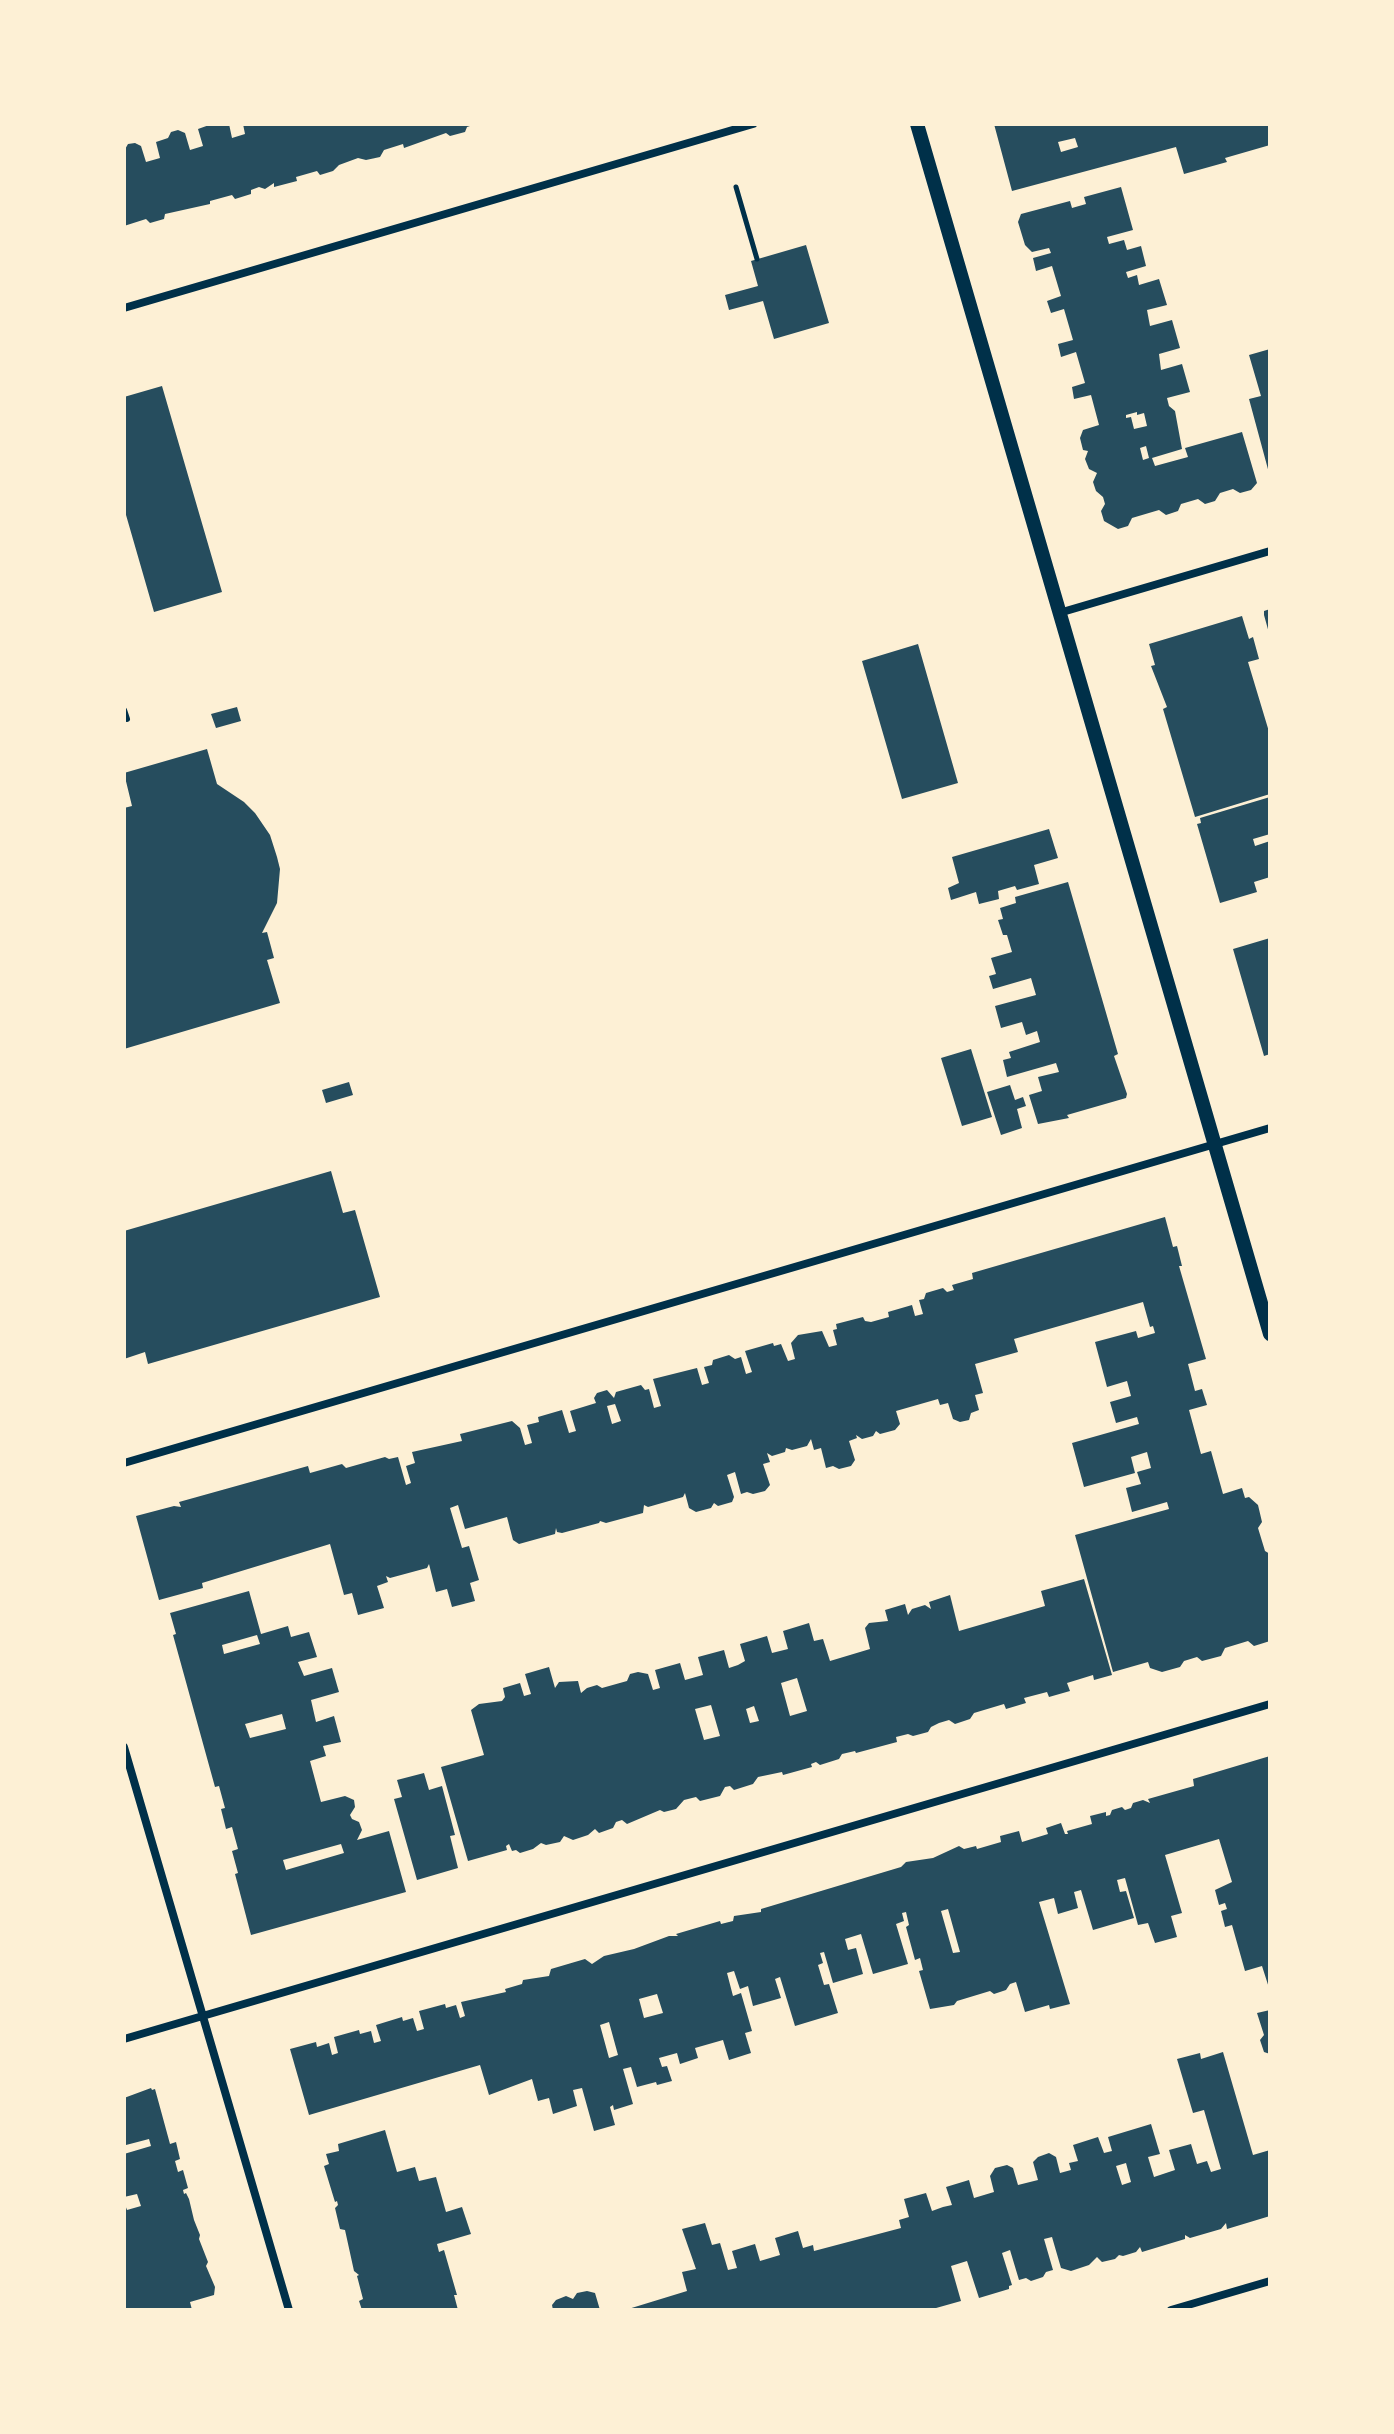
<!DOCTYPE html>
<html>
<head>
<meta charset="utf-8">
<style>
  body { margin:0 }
  #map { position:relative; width:1394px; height:2434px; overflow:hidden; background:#fdf0d5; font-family:Arial,sans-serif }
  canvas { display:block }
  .frame { position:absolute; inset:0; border:126px solid #fdf0d5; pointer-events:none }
</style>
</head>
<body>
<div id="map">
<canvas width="1394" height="2434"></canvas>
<div class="frame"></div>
</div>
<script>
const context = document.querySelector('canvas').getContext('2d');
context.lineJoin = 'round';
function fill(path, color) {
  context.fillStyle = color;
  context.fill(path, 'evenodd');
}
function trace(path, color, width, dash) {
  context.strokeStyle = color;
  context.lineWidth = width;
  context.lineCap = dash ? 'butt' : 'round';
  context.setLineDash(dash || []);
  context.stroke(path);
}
fill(new Path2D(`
  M212,124H229L232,138L245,134L243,124L473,125L467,127L465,132L450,136L446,133L404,148L403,144L384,150L380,157L366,160L358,158L339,165L333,171L320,175L317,171L296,177L297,181L274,187V183L265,189L259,187L251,190V194L235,199L232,195L210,201V204L165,214L164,219L150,223L146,219L124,226V151L128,144L135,143L141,146L146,162L160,158L156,142L168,138L171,132L178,130L185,133L190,150L203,146L198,129Z
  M994,124H1270V145L1225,158L1227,162L1184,174L1176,147L1012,191ZM1075,138L1078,147L1061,152L1058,142Z
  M1121,187L1133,230L1107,237L1109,244L1124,240L1127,250L1141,246L1146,266L1126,272L1128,278L1137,275L1139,285L1159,279L1167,305L1147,310L1150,326L1172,320L1180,348L1159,354L1161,370L1182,364L1190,392L1167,398L1169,406L1175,411L1182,449L1152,458L1155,466L1188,457L1185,448L1242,432L1257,483L1251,490L1240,493L1233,489L1220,493L1215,501L1205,504L1198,499L1181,504L1178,511L1166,515L1159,510L1132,518L1128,526L1118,529L1104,521L1101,511L1105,504L1103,497L1096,491L1093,482L1097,473L1089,469L1085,459L1088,451L1083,450L1080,438L1083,430L1099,425L1091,395L1074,399L1072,387L1085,383L1076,352L1061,357L1058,344L1073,340L1064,309L1051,313L1047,301L1061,296L1052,266L1036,271L1033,258L1051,253L1049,248L1032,252L1025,245L1018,222L1021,214L1070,201L1072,208L1086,204L1084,197ZM1137,412V415L1144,413L1147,426L1134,429L1131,417L1126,418V415ZM1146,446L1149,458L1143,460L1140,448Z
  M806,245L829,323L774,339L763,301L729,310L725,295L758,286L751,261Z
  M1270,349V473H1269L1249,399L1261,396L1249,355Z
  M162,386L222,592L154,612L124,508V397Z
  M1270,609V633H1269L1264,615V611Z
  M1242,616L1249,639L1253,637L1259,659L1248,662L1270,735V794L1195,817L1163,709L1167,707L1151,666L1155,665L1149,644Z
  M918,644L958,783L902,799L862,661Z
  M237,707L241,721L216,728L211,714Z
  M207,749L217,784L244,802L255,813L270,835L277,857L280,869L277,903L262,933L267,932L274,958L267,960L280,1003L124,1049V808L132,806L124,773Z
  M1270,797V834L1253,839L1255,846L1270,841V877L1254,882L1257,892L1220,903L1197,824L1201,823L1200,818Z
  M1049,829L1058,858L1034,865L1039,884L1017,890L1015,886L998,891L999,899L979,904L976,892L951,900L948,888L959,883L952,857Z
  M1068,882L1118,1054L1114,1056L1115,1059L1127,1094L1126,1098L1067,1115L1069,1118L1038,1124L1029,1095L1042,1091L1038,1077L1059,1072L1056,1063L1007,1077L1003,1060L1011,1058L1009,1052L1040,1042L1037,1031L1026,1035L1022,1022L1001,1028L995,1006L1036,995L1031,978L993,989L989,976L996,974L991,958L1012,952L1007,935H1003L998,920L1003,919L1000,908L1016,903L1015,897Z
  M1270,938V1054L1264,1056L1233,949Z
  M971,1049L992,1117L962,1126L941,1058Z
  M349,1082L353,1095L326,1103L322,1090Z
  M1010,1085L1015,1100L1023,1097L1026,1106L1017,1109L1022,1128L1001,1135L987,1092Z
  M331,1171L343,1213L355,1210L380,1297L148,1364L145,1352L124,1359V1231Z
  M1165,1217L1173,1247L1177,1246L1182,1266H1179L1206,1359L1188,1364L1195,1391L1202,1389L1207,1405L1189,1410L1201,1454L1211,1451L1223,1494L1242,1488L1245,1498L1249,1497L1258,1505L1262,1522L1258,1528L1265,1551L1270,1554V1641L1254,1646L1248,1641L1225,1648L1221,1656L1202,1661L1197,1657L1184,1661L1180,1667L1162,1672L1150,1668L1148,1662L1113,1672L1075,1535L1169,1509L1167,1502L1132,1512L1126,1488L1141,1484L1137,1472L1151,1468L1147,1452L1131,1457L1135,1473L1084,1487L1072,1443L1139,1424L1137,1417L1116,1423L1110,1402L1131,1396L1127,1381L1107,1387L1095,1342L1136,1331L1138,1338L1155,1333L1153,1326L1150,1327L1143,1302L1014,1339L1018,1352L975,1364L983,1393L975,1395L979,1410L971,1413L969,1420L960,1422L953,1419L948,1403L940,1405L938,1399L896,1411L900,1424L895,1430L880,1434L876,1431L873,1436L862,1439L856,1435L857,1438L849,1441L855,1460L851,1466L839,1469L833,1466L826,1468L821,1448L814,1450L811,1439L807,1446L792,1450L786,1448L785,1452L772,1456L767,1453L770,1462L763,1464L770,1485L765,1491L753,1494L747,1492L741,1494L735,1472L727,1475L734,1497L732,1502L718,1506L714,1503L711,1508L696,1512L689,1508L685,1493L683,1497L648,1507L644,1505L643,1513L606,1523L600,1521L599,1523L562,1533L557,1532L556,1528L555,1534L519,1544L513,1540L507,1517L465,1529L458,1505L450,1508L462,1548L469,1546L479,1580L470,1583L475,1601L452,1607L447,1589L436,1592L429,1564L427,1568L390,1578L386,1576L388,1582L377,1586L384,1608L358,1615L352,1593L344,1595L330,1544L202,1583L203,1588L159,1600L136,1516L174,1506L181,1507L179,1502L308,1466L310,1473L342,1464L346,1468L385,1457L389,1459L398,1457L406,1485L411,1483L406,1466L415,1463L412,1452L462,1441L460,1434L512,1421L520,1428L525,1445L532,1443L527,1425L539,1422L538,1417L562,1410L569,1433L576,1431L570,1411L596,1403L594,1398L597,1393L607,1390L614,1398L616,1392L641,1385L645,1390L649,1389L654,1408L661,1406L653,1379L697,1368L702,1385L709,1383L704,1367L712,1365L713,1360L729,1355L735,1359L741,1357L746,1374L752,1372L745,1351L773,1343L774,1346L781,1344L788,1361L795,1359L791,1343L798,1335L822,1331L829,1347L837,1345L833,1330L837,1329L836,1324L863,1317L865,1321L871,1322L889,1317L888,1312L912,1305L915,1316L923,1314L919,1300L924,1299L926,1293L943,1288L947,1292L954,1290L952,1285L973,1279L972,1273ZM615,1404L621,1421L612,1424L607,1406Z
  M1084,1579L1112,1675L1094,1680L1093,1675L1067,1683L1070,1691L1049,1697L1047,1692L1024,1698L1026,1703L1006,1709L1004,1704L974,1713L970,1719L955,1724L949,1720L939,1723L931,1727L928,1732L913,1736L908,1734L896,1737L897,1742L856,1753L855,1751L842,1754L839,1759L820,1765L816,1762L811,1764L812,1767L783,1775L782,1772L758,1777L753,1784L734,1790L730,1786L725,1787L720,1796L700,1801L696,1797L684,1800L676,1809L664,1812L660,1810L627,1824L622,1820L616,1822L613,1828L599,1833L595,1829L588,1835L573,1840L564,1836L560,1842L546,1845L541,1843L533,1849L520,1853L516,1850L512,1851L509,1844L506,1846L507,1850L468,1861L441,1767L484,1755L471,1710L479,1704L502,1701L505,1697L503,1688L520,1683L524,1696L531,1694L525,1674L549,1667L555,1688L559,1682L578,1681L581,1693L587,1688L597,1685L602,1688L627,1681L630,1674L638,1672L648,1674L653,1690L660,1688L655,1670L680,1663L685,1680L703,1675L698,1657L724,1650L729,1668L738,1665L745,1661L740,1644L767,1636L772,1653L788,1649L783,1631L809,1623L814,1641L823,1639L830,1661L870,1649L865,1628L869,1623L888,1621L885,1610L905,1604L908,1615L912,1609L925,1605L931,1609L929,1602L950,1595L959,1631L1045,1606L1041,1591ZM797,1678L807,1711L790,1716L781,1683ZM711,1705L720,1736L704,1740L695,1709ZM754,1706L759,1721L750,1723L746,1709Z
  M249,1591L261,1634L288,1626L291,1637L309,1632L317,1657L298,1662L304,1676L332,1668L339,1692L311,1700L316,1722L334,1716L341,1742L323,1746L326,1756L310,1761L321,1802L345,1796L354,1800L355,1807L350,1815L352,1819L359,1822L362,1830L357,1840L389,1831L406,1892L251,1935L235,1874L238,1873L232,1851L238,1849L232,1827L226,1829L221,1809L225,1808L219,1786L215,1787L173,1635L176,1634L170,1613ZM257,1635L260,1644L224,1654L222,1645ZM282,1714L286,1729L250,1738L245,1724ZM341,1844L344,1853L286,1870L283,1860Z
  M1270,1756V1991L1262,1966L1245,1971L1232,1925L1225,1927L1221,1911L1227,1909L1225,1903L1219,1905L1215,1890L1232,1882L1219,1839L1165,1855L1182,1913L1171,1916L1177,1937L1155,1943L1148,1923L1138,1925L1125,1878L1117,1880L1120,1892L1126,1891L1134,1918L1093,1930L1081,1890L1074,1892L1078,1908L1058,1914L1054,1898L1039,1902L1070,2004L1050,2009L1049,2005L1025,2012L1016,1982L1010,1984L1006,1990L994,1994L990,1991L957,2001L954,2005L930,2009L919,1971L923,1970L920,1958L915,1960L906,1927L909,1925L906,1912L902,1913L904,1921L896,1924L908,1964L873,1974L861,1934L845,1939L848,1950L856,1948L863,1974L833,1983L824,1952L820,1953L823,1963L818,1965L824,1985L829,1984L838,2013L795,2026L780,1977L775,1979L781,1998L753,2006L748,1986L740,1989L734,1971L727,1973L733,1996L741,1993L752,2031L745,2033L751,2053L729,2060L723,2040L695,2048L698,2058L680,2064L677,2053L659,2058L662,2067L667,2066L672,2081L657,2085L656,2082L637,2087L631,2067L623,2069L633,2104L614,2110L613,2105L610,2107L615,2125L594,2131L582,2088L573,2090L577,2106L553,2114L549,2098L538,2101L532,2079L489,2095L480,2065L309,2115L290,2049L316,2042L317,2047L329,2043L332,2055L338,2053L334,2037L359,2030L360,2034L371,2031L374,2043L381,2041L376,2025L402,2017L403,2021L413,2018L417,2031L424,2029L419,2011L445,2004L446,2008L456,2005L460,2018L465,2016L461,2002L506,1992L505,1989L522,1984L523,1980L549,1976L551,1969L585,1959L592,1964L604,1956L634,1949L669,1936H678L676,1934L720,1921L721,1924L733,1921L734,1916L761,1912V1909L901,1867L906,1862L933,1858L959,1846L964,1849L976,1846L977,1849L1001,1842L1000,1836L1019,1831L1022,1842L1048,1834L1046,1828L1061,1823L1065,1834H1068L1067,1831L1092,1824L1090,1816L1106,1812V1816L1110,1815L1112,1810L1122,1807L1125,1810L1131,1808L1133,1803L1143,1800L1150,1803L1148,1799L1194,1786L1193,1779ZM948,1909L960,1952L953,1953L941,1911ZM657,1994L663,2013L644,2018L639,1999ZM609,2022L618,2055L609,2058L600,2025Z
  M424,1773L429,1790L442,1786L455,1835L450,1836L458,1868L417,1880L394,1799L402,1797L397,1780Z
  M1270,2010V2054L1264,2052L1260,2040L1264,2035L1257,2013Z
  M1223,2052L1253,2155L1270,2150V2216L1227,2229L1226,2223L1221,2229L1190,2238L1185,2235V2239L1142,2252L1140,2247L1136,2252L1123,2256L1119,2255L1115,2259L1102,2262L1097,2257L1089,2265L1071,2271L1061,2268L1052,2237L1044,2239L1053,2270L1046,2272L1043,2277L1031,2281L1026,2278L1019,2280L1010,2250L1002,2253L1012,2285L1009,2286V2289L979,2298L967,2261L951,2266L961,2301L929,2310H625L687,2291L682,2272L696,2269L682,2229L705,2223L712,2245L720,2243L728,2270L737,2268L732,2251L755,2244L760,2261L780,2255L775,2238L798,2231L803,2248L813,2245L814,2251L901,2228L899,2220L909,2217L904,2199L926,2193L932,2211L943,2207L952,2205L946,2187L969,2180L974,2198L994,2192L990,2176L995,2168L1007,2165L1013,2168L1018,2185L1038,2180L1033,2162L1038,2157L1049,2153L1056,2157L1060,2173L1071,2170L1069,2163L1078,2161L1073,2145L1098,2137L1104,2153L1112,2151L1108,2137L1151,2124L1160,2154L1148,2157L1154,2177L1175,2170L1169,2150L1191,2144L1197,2164L1207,2161L1211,2172L1221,2169L1204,2110L1193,2113L1177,2059L1200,2053L1201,2059ZM1126,2163L1131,2182L1122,2185L1116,2166Z
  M151,2088L152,2090L155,2089L170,2144L176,2142L180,2159L175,2161L178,2172L183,2170L188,2188L183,2190L184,2194L186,2193L189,2199L194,2220L200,2235L199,2239L208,2262L206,2266L215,2287L214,2295L190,2302L192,2310H126L124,2304V2202L127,2210L141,2206L137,2194L124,2197V2154L151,2146L149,2139L126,2145L124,2140V2098Z
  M385,2130L397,2172L415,2167L419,2181L436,2177L446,2212L462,2207L471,2234L437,2244L439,2252L444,2250L457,2295H454L458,2310H362L359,2301L363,2299L357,2276L359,2275L354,2271L345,2230L340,2229L335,2208L338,2205L337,2201L335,2202L324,2166L329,2164L326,2154L339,2151L338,2144Z
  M587,2291L595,2293L600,2310H553L552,2305L556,2300L566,2296L573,2299L577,2293Z`), '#264d5e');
trace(new Path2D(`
  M736,187L757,259`), '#003049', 5);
trace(new Path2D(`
  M124,710L127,719`), '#003049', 6);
trace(new Path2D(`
  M124,308L753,124
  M1059,613L1270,551
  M124,1463L1270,1128
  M124,1747L289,2310
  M124,2039L1270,1704
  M1171,2310L1270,2281`), '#003049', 8);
trace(new Path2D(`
  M917,124L1270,1334`), '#003049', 14);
</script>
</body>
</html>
